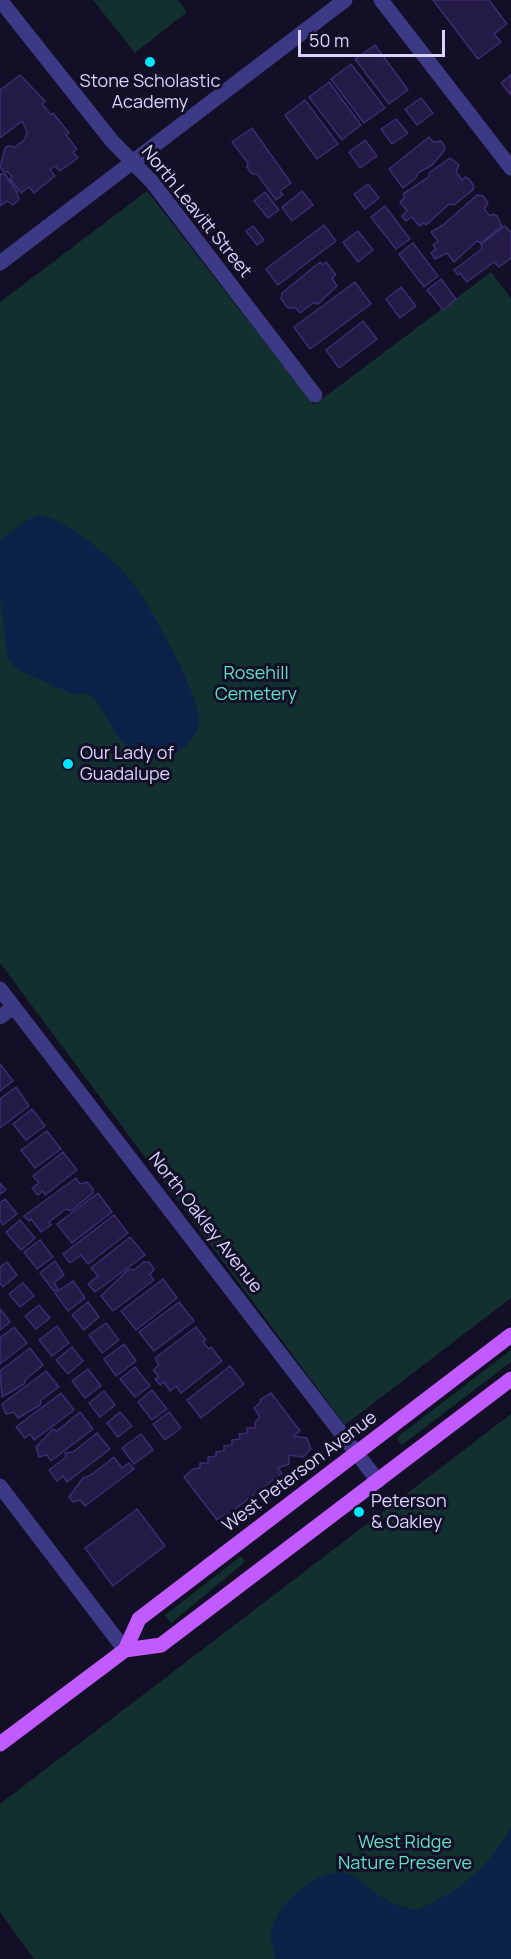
<!DOCTYPE html>
<html>
<head>
<meta charset="utf-8">
<style>
  body { margin:0 }
  #map { position:relative; width:511px; height:1959px; overflow:hidden; background:#130f26; font-family:Manrope,sans-serif }
  canvas { display:block }
  .scale { position:absolute; left:298px; top:30px; width:147px; height:27px; box-sizing:border-box; border:3px solid #d9d4ff; border-top:0; padding-left:8px; font-size:18px; line-height:21px; white-space:nowrap; color:#d9d4ff; -webkit-text-stroke:4px #130f26; paint-order:stroke }
</style>
</head>
<body>
<div id="map">
<canvas width="511" height="1959"></canvas>
<div class="scale">50 m</div>
</div>
<script>
const context = document.querySelector('canvas').getContext('2d');
context.lineJoin = 'round';
function fill(path, color) {
  context.fillStyle = color;
  context.fill(path, 'evenodd');
}
function trace(path, color, width, dash) {
  context.strokeStyle = color;
  context.lineWidth = width;
  context.lineCap = dash ? 'butt' : 'round';
  context.setLineDash(dash || []);
  context.stroke(path);
}
function label(font, color, halo, rows, align = 'center') {
  context.font = font + ' Manrope,sans-serif';
  context.lineWidth = 6;
  context.setLineDash([]);
  context.textBaseline = 'middle';
  context.strokeStyle = halo;
  context.fillStyle = color;
  for (const [text, x, y, turn = 0] of rows) {
    context.save();
    context.translate(x, y);
    context.rotate((+turn || 0) * Math.PI / 180);
    context.textAlign = isNaN(turn) ? turn : align;
    if (halo) context.strokeText(text, 0, 0);
    context.fillText(text, 0, 0);
    context.restore();
  }
}
fill(new Path2D(`
  M93,0H178L187,12L135,53Z
  M147,191L314,405L491,272L511,298V1298L345,1425L0,963V302Z
  M511,1350V1362L402,1445L396,1438Z
  M511,1414V1959H34L0,1912V1804Z
  M241,1556L245,1562L171,1623L165,1615Z`), '#12302f');
fill(new Path2D(`
  M39,515C68,521 100,549 122,570C143,590 198,691 199,719C200,730 192,739 185,747C179,753 165,760 156,759C108,754 113,703 83,692L75,695L18,670L8,660L0,598V540L27,520Z
  M511,1828V1959H276C274,1951 270,1940 271,1932C276,1906 317,1866 346,1873C359,1876 370,1890 381,1897C392,1904 403,1907 415,1910C460,1893 487,1868 511,1828Z`), '#0c2248');
const building = new Path2D(`
  M433,0H489L507,24L494,34L501,42L478,59Z
  M375,45L408,90L389,104L355,59Z
  M351,64L385,108L364,123L331,79Z
  M20,75L45,101L42,104L51,115L53,113L69,133L66,135L77,149L73,152L78,158L60,171L55,166L50,170L55,176L34,193L29,187L21,193L10,179L12,177L8,172H4L0,167L5,148L9,146L15,147L25,139L27,132L22,121L0,138V90Z
  M511,75V95L501,83Z
  M329,82L361,125L342,140L309,97Z
  M421,98L433,113L417,125L405,109Z
  M305,100L338,144L317,159L285,115Z
  M396,119L408,133L392,144L381,129Z
  M252,128L291,183L280,191L283,195L276,200L257,174H252L247,167L248,163L232,142Z
  M429,137L433,142L441,141L445,147L444,151L432,165L418,173L416,178L403,188L389,169Z
  M365,140L377,156L360,168L349,152Z
  M450,158L459,165L456,172L462,180L465,177L469,179L474,186L473,190L454,205L449,204L426,225L424,223L419,226L412,217L406,221L402,216L407,211L400,202L405,197L403,194L429,177V173Z
  M0,174H5L17,192L19,200L13,205L7,201L0,206Z
  M368,184L379,198L365,209L354,194Z
  M302,191L313,205L292,221L282,207Z
  M265,192L279,210L268,218L254,201Z
  M477,195L483,196L488,203L484,209L490,216L493,214L497,216L502,226L481,243L477,241L454,262L447,253L435,259L431,253L436,249L433,245L438,241L431,232L443,225Z
  M385,206L410,239L396,249L371,217Z
  M324,225L336,241L278,285L266,269Z
  M253,226L264,240L257,245L246,231Z
  M505,226L511,233V258L499,267L494,262L467,282L460,273L458,275L454,270L482,249L481,244Z
  M358,231L373,250L358,262L343,242Z
  M413,243L438,276L424,287L399,254Z
  M320,262L322,265L326,262L336,275L332,278L337,286L318,304L313,303L300,313L296,308H288L281,299L282,293Z
  M441,279L456,299L443,310L427,290Z
  M355,282L371,304L310,349L294,327Z
  M401,287L416,306L400,318L386,299Z
  M363,321L377,339L339,368L326,350Z
  M0,1064L13,1081L0,1091Z
  M16,1087L29,1106L0,1128V1099Z
  M32,1109L45,1126L26,1140L13,1124Z
  M47,1131L61,1149L35,1168L21,1150Z
  M63,1152L77,1170L45,1195L43,1191L38,1195L32,1188L39,1183L33,1176Z
  M76,1178L80,1184L87,1182L93,1189V1193L71,1211L66,1209L49,1222L51,1225L41,1232L31,1219L29,1221L24,1216Z
  M0,1183L6,1190L0,1194Z
  M98,1193L112,1212L72,1243L57,1224Z
  M5,1199L17,1214L3,1225L0,1221V1203Z
  M114,1215L128,1233L88,1264L81,1255L70,1263L63,1254Z
  M20,1220L35,1238L21,1250L6,1232Z
  M130,1237L145,1255L95,1292L88,1284L98,1276L91,1268Z
  M40,1240L53,1257L37,1269L24,1252Z
  M55,1261L64,1275L54,1283L58,1289L54,1291L40,1273Z
  M7,1262L17,1275L3,1287L0,1283V1267Z
  M144,1262H149L154,1269L150,1275L154,1280L113,1311L101,1296L129,1269L134,1270Z
  M163,1279L177,1298L136,1330L121,1311Z
  M73,1281L85,1298L68,1311L55,1293Z
  M23,1283L34,1296L20,1307L9,1294Z
  M88,1302L99,1317L84,1330L72,1315Z
  M179,1302L194,1321L154,1351L139,1332Z
  M39,1305L50,1318L36,1329L25,1316Z
  M0,1309L10,1322L0,1330Z
  M106,1323L119,1340L102,1353L89,1335Z
  M57,1326L69,1343L52,1356L39,1340Z
  M14,1327L27,1343L0,1364V1338Z
  M196,1327L206,1340L203,1342L209,1349L211,1347L222,1361L181,1393L176,1386L170,1391L164,1382L160,1385L155,1379L159,1377L153,1370L159,1365L155,1358Z
  M124,1344L136,1361L116,1376L104,1359Z
  M72,1347L83,1361L68,1374L56,1360Z
  M30,1348L43,1365L26,1379L24,1384L2,1397L0,1371Z
  M230,1366L244,1384L201,1418L187,1400Z
  M135,1367L150,1386L135,1397L120,1379Z
  M88,1369L101,1386L85,1398L72,1381Z
  M46,1371L59,1387L41,1400L40,1405L18,1418L14,1412L6,1414L2,1404Z
  M152,1390L167,1409L152,1420L138,1402Z
  M104,1391L115,1405L100,1417L89,1403Z
  M61,1393L74,1410L34,1440L30,1434L25,1438L16,1427Z
  M271,1393L300,1431L293,1436L307,1438L311,1449L303,1457L289,1455V1464L278,1468L282,1473L225,1517L224,1515L217,1520L184,1477L193,1469L200,1468V1463H208V1457L216,1456V1452L224,1451V1446L232,1445V1440L240,1439L239,1434L247,1433V1428H255V1422L260,1417L254,1408L261,1402L260,1400Z
  M80,1412L93,1429L51,1461L47,1455L39,1457L36,1447L53,1429L57,1431Z
  M120,1412L132,1426L118,1437L107,1423Z
  M169,1412L181,1428L165,1440L153,1424Z
  M97,1433L110,1449L67,1482L63,1476L57,1481L49,1470L66,1457L65,1453L73,1452Z
  M141,1434L153,1450L134,1464L122,1448Z
  M114,1457L122,1468L129,1463L134,1469L85,1506L80,1500L73,1502L69,1497L83,1478L91,1475Z
  M137,1509L165,1546L113,1586L85,1548Z`);
fill(building, '#241b47');
trace(building, '#3b2d73', 1.5);
trace(new Path2D(`
  M0,0L112,141L152,182L315,395
  M381,0L511,168
  M0,263L345,0
  M0,989L378,1481
  M0,1017L14,1007
  M0,1486L125,1650`), '#3d3a85', 15);
trace(new Path2D(`
  M125,1650L161,1645L511,1379
  M0,1744L125,1650L139,1619L511,1335`), '#c25bff', 15);
for (const [x, y, r, color] of [
  [150,62,6,"#00e5ff"],
  [68,764,6,"#00e5ff"],
  [359,1512,6,"#00e5ff"]
]) {
  const dot = new Path2D();
  dot.arc(x, y, r, 0, 2 * Math.PI);
  context.fillStyle = color;
  context.fill(dot);
  trace(dot, '#130f26', 2);
}
label('18px', '#d9d4ff', '#130f26', [
  ["Stone Scholastic",150,82,"center"],
  ["Academy",150,103,"center"],
  ["Our Lady of",80,754],
  ["Guadalupe",80,775],
  ["Peterson",371,1502],
  ["& Oakley",371,1523]
], 'left');
label('18px', '#d9d4ff', '#130f26', [
  ["North Leavitt Street",196,212,51],
  ["North Oakley Avenue",205,1223,52],
  ["West Peterson Avenue",300,1472,-37]
]);
label('18px', '#5fe0c0', '#130f26', [
  ["Rosehill",256,674],
  ["Cemetery",256,695],
  ["West Ridge",405,1843],
  ["Nature Preserve",405,1864]
]);
</script>
</body>
</html>
